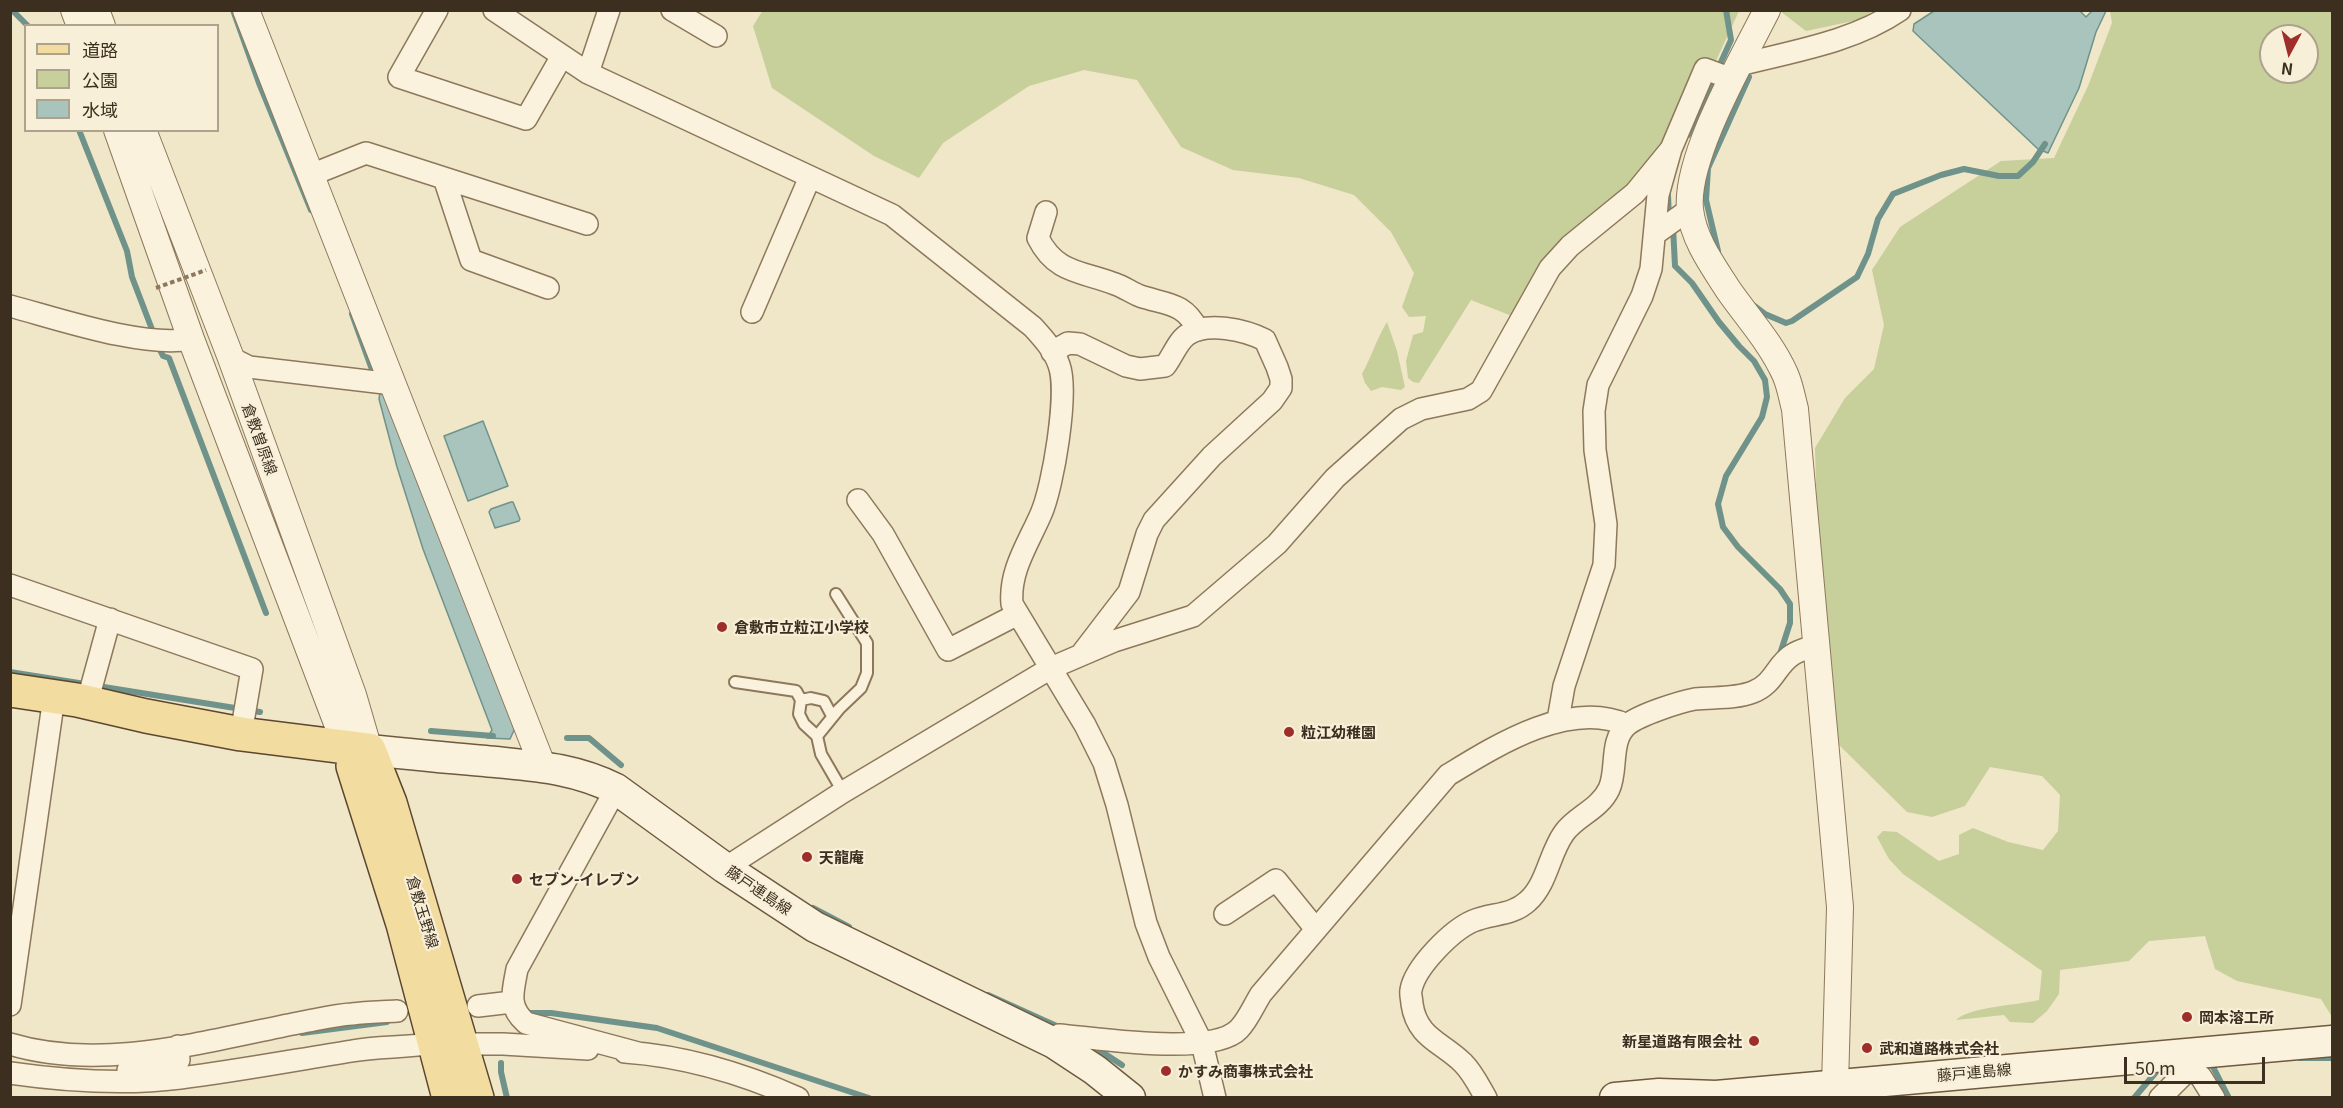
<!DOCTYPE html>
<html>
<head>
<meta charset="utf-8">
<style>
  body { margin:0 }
  #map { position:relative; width:2343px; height:1108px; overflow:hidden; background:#f0e6c8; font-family:Georgia,"Noto Sans JP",serif }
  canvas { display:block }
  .frame { position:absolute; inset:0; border:12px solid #3d2f20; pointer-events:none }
  .legend { position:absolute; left:24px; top:24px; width:195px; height:108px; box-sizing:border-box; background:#f7efd8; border:2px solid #ada28e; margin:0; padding:8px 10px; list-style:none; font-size:18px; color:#3d2f20 }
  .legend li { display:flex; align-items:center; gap:12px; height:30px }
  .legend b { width:30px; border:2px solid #ada28e }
  .north { position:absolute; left:2259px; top:24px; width:60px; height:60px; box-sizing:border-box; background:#f7efd8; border:2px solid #ada28e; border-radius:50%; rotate:187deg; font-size:16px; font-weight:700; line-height:24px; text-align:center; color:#3d2f20 }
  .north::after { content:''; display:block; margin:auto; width:21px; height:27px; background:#9e2e2a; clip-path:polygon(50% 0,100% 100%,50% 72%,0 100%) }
  .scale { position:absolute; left:2124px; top:1057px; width:141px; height:27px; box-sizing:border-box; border:3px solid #3d2f20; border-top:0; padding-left:8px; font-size:18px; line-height:21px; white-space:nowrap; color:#3d2f20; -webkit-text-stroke:4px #f7efd8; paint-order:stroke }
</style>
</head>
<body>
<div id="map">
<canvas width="2343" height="1108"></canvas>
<div class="frame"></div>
<ul class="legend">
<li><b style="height:8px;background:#f3dca0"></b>道路</li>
<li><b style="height:16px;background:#c7cf9b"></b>公園</li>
<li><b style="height:16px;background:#a9c4bd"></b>水域</li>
</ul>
<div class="north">N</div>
<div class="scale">50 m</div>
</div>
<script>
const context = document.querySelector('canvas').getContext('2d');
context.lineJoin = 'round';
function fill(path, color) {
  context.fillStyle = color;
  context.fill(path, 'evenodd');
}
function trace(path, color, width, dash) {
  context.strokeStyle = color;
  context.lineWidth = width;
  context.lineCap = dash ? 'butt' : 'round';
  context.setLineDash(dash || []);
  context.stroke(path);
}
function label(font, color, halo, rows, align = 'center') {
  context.font = font + ' Georgia,"Noto Sans JP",serif';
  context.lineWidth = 4.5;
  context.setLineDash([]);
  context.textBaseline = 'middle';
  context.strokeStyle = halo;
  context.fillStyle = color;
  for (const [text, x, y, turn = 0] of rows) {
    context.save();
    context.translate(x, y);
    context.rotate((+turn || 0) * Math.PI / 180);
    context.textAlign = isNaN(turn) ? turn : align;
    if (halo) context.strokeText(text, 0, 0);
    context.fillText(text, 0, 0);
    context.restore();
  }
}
fill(new Path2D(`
  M763,10L1739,11L1653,197H1622L1512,316L1471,300L1419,383L1413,382L1408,378L1406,361L1413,335L1423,332L1426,316L1409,317L1402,307L1414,273L1391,232L1354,195L1299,178L1233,170L1181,147L1137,80L1084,70L1029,86L943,143L919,178L874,156L772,88L753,26Z
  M1780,11H1873L1858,20L1806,31Z
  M2110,11H2332V1017L2321,999L2237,981L2215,969L2205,936L2149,941L2129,961L2060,970L2059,994L2047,1011L2033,1023L2010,1022L2004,1015L1956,1020C1969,1007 2019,1005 2039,1000L2042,971L1903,874L1889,859L1877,837L1883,831L1897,832L1939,861L1959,854V835L1973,828L2008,842L2043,850L2058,831L2060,795L2042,776L1990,767L1965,806L1932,817L1907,812L1836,742L1818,556L1815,448L1845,398L1874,369L1884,325L1872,270L1900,227L2001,161L2054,158L2088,86L2112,23ZM2271,36H2307V72H2271Z
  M1387,322L1397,351L1405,387L1401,390L1382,387L1371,391L1365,383L1362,374C1372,356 1376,340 1387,322Z`), '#c7cf9b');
const water = new Path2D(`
  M2080,11L2086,17L2092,11H2106L2096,32L2079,88L2048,153L2038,149L1913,31L1914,24L1934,11Z
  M380,392L386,397L515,728L510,739L487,738L492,730L423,549L397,467L379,399Z
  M483,421L508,486L468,501L444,436Z
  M511,502H513L520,519L519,521L495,528L489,512L491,509Z`);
fill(water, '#a9c4bd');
trace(water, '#6f938b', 1.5);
trace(new Path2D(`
  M12,10L28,26
  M233,10L259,83L311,210
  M79,130L127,251L132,277L153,332
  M1688,135L1731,40L1726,10
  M1668,195L1669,218
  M1673,227L1675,266L1692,283L1719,322L1739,346L1754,361L1765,380L1767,397L1762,417L1726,476L1718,504L1723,527L1738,547L1780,589L1790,604V623L1779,657
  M1718,251L1706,200L1708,168L1749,77
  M1753,305L1765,314L1786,323L1792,321L1857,277L1868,254L1878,219L1893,194L1941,175L1964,169L1999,176H2018L2033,162L2045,144
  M352,314L375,378
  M158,346L163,356L169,358L266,613
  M10,672L260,712
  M431,731L493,736
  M567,738H589L621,765
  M813,908L849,927
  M988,995L1061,1028
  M530,1013H551L657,1028L869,1098
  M302,1033L387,1022
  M1093,1046L1122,1065
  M2300,1058H2332
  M501,1063V1072L507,1098
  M2212,1065L2229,1098
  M2134,1098L2157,1071L2163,1070`), '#6f938b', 6);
const service = new Path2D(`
  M735,682L796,691L801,700L799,714L804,724L817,736L821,754L843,792
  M801,700L811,698L824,701L832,716
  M817,736L839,709L861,688L867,673V643L836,594`);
const minor = new Path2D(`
  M437,10L399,77L526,119L562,56
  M494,10L588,73L892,215L1033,327C1043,338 1054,350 1059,365C1069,392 1053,487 1041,514C1028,544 1009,571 1012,604L1085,725L1104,763L1117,805L1146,923L1159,957L1202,1043L1215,1098
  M672,10L716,36
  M1739,65C1794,51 1853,42 1900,10
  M588,73L609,10
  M311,175L366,153L587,224
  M444,178L471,260L548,288
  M1046,212L1038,238C1056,274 1082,271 1115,284C1124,287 1132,293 1140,296C1167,305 1184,302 1198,330
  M1655,234L1690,209
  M10,306C59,319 143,348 191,339
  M752,312L810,177
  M1052,352L1068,343L1080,344L1126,366L1140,369L1165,366C1172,357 1178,341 1187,335C1207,321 1245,330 1265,340L1277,367L1281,379V388L1272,401L1212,456L1154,520L1147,534L1129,592L1083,652
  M231,358L249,367L393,384
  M858,500L883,534L948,650L1018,614
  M10,585L252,669L241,734
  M90,692L110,619
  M1558,720L1564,686L1604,565L1606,524L1595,450L1594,411L1598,385L1642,296L1651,269L1658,195L1671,149L1705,69L1732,79
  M616,789L517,969C513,992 507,1006 526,1023L638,1053
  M725,868L843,792L1051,668L1114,641L1193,616L1277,544L1335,478L1401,419L1421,409L1468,399L1481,391L1550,268L1570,246L1635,193L1671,149
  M1225,914L1276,880L1315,928
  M10,1005L54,697
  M478,1006L512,1002
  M1054,1043L1059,1035C1097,1038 1213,1057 1239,1029C1248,1020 1254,1005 1261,994L1448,775C1497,745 1570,699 1627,725
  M10,1044C102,1072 206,1041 298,1023C316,1020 334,1015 352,1014C367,1012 382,1012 397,1011
  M463,1044H503L588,1049
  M625,1052C684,1056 744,1074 798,1098
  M2187,1053L2190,1068L2201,1077L2214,1098
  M128,1070L179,1060L178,1046
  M10,1073C66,1081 124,1085 180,1078C237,1071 295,1060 352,1051C379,1046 407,1048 434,1043
  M1486,1098C1479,1086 1473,1073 1463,1063C1442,1042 1417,1038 1412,1004C1412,1000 1410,994 1411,990C1415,967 1452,930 1473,921C1492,913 1512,916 1528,901C1547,884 1549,854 1564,833C1576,816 1599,810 1609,789C1618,770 1609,741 1627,725C1639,715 1679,702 1695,699C1714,697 1735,699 1753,692C1774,684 1776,665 1792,655C1799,650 1809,648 1817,645
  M2160,1098L2190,1068`);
const tertiary = new Path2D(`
  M74,10L80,26
  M96,10L102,26
  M246,10L543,767
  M1767,10C1743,58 1685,157 1690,209C1693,239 1713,266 1729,291C1748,318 1771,343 1785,374C1790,385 1792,398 1795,409L1840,907L1835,1085
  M117,130L191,339L346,747
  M143,130L231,358L353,695L369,750`);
const secondary = new Path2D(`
  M369,750C408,754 446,758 485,761C532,766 572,767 616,789L725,868L815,927L1054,1043L1095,1070L1130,1098
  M1615,1098L1659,1094L1716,1096L1784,1090L2332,1041`);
const primary = new Path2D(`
  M10,690L77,700L146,716L241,734L369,750L390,803L477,1098
  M353,766L403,924L449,1098`);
trace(service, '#8d785c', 14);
trace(minor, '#8d785c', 24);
trace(tertiary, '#8d785c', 28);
trace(secondary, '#6f593f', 33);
trace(primary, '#5b4630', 36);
trace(service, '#faf2dc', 10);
trace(minor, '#faf2dc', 21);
trace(tertiary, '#faf2dc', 26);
trace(secondary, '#faf2dc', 30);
trace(primary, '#f3dca0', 33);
trace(new Path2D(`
  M156,288L206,270`), '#8d785c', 4, [4.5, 3]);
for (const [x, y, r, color] of [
  [722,627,6,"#9e2e2a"],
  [1289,732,6,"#9e2e2a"],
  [807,857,6,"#9e2e2a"],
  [517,879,6,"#9e2e2a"],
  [2187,1017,6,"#9e2e2a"],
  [1754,1041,6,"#9e2e2a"],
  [1867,1048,6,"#9e2e2a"],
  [1166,1071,6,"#9e2e2a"]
]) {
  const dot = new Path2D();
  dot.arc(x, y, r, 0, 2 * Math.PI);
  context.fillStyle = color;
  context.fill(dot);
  trace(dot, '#f7efd8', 2);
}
label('15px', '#3d2f20', '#f7efd8', [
  ["倉敷曽原線",260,439,70],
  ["藤戸連島線",759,890,34],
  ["倉敷玉野線",423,912,73],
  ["藤戸連島線",1974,1072,-5]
]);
label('bold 15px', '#3d2f20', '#f7efd8', [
  ["倉敷市立粒江小学校",734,627],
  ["粒江幼稚園",1301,732],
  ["天龍庵",819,857],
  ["セブン-イレブン",529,879],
  ["岡本溶工所",2199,1017],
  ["新星道路有限会社",1742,1041,"right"],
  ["武和道路株式会社",1879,1048],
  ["かすみ商事株式会社",1178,1071]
], 'left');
</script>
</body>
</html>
